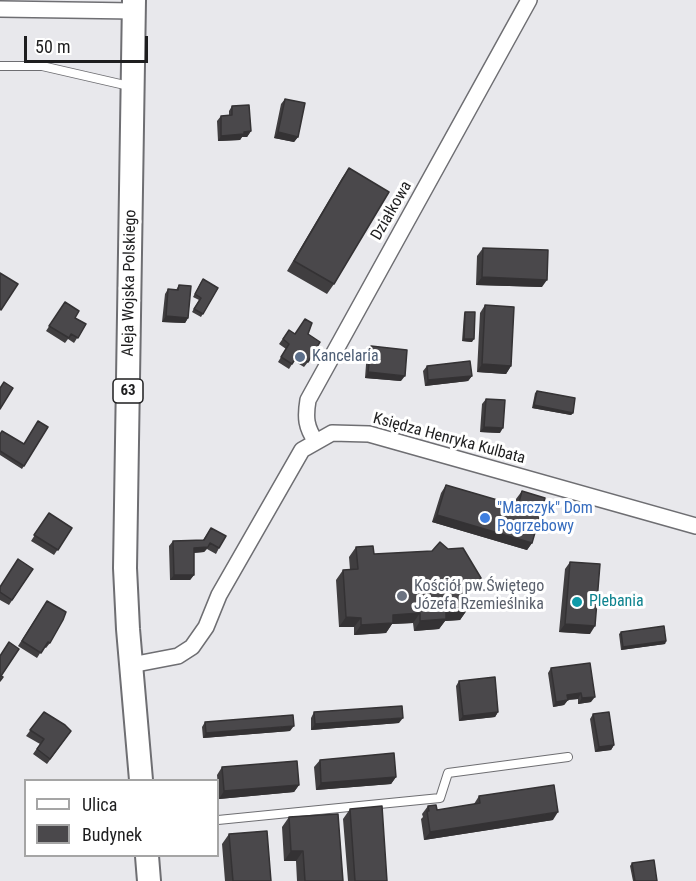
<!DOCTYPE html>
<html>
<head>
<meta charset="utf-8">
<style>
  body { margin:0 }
  #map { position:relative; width:696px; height:881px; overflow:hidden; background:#e8e8ec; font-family:"Roboto Condensed",sans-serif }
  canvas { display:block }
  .legend { position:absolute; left:24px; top:779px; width:195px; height:78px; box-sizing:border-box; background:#fff; border:2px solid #a5a5a5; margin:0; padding:8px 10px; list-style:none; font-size:18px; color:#1e1e1f }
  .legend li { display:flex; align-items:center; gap:12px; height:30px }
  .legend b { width:30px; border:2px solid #a5a5a5 }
  .scale { position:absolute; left:24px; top:36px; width:124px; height:27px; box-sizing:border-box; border:3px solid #1e1e1f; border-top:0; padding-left:8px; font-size:18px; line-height:21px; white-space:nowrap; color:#1e1e1f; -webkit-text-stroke:4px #fff; paint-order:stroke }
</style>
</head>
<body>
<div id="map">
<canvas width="696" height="881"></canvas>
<ul class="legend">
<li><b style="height:8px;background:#fff"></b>Ulica</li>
<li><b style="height:16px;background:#4a484b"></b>Budynek</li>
</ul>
<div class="scale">50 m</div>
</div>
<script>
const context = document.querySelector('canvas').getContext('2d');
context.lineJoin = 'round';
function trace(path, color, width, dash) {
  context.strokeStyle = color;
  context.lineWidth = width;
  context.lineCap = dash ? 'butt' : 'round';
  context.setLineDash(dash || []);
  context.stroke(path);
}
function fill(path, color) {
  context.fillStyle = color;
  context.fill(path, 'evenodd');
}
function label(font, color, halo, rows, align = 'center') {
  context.font = font + ' "Roboto Condensed",sans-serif';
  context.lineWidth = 6;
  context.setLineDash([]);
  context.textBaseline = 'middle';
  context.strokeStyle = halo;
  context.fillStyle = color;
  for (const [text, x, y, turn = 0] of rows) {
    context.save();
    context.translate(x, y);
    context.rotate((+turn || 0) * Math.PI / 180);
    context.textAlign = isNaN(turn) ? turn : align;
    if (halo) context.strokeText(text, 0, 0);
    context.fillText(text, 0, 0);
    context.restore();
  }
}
const service = new Path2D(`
  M0,66H42L129,86
  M218,820L440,798L448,773L568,757`);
const minor = new Path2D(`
  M0,9L134,11
  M316,442C306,427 305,418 308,400L529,0
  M131,665L178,656L192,647L206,627L219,595L302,450L332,433L369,434L696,526`);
const primary = new Path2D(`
  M134,0L125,568L128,629L141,780
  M147,856L149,881`);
trace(service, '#6e6e72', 10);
trace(minor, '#6e6e72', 18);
trace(primary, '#6e6e72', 26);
trace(service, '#fff', 8);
trace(minor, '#fff', 15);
trace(primary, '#fff', 22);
fill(new Path2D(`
  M285,99L298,137L294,142L274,138L281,104Z
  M232,106L251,131L247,137H242L240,140L218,141L217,121L221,116H229V111Z
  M349,168L334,284L327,294L287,271L342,178Z
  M483,248L542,287L476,285L477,256Z
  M201,282L218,288L201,317L192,312L199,300L193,297Z
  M179,285L188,318L185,323L162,322L165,294L168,289L176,290Z
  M65,302L75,318L86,324L74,343L68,339L65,343L46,331Z
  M485,305L511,366L506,374L477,372L480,313Z
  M465,312L472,342L462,341L464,314Z
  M289,330L295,334H308V362L304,367L294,361L289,369L278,362L286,349L279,344Z
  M371,346L401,381L365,378L367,351Z
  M427,366L472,376L468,381L425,386L423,371Z
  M537,391L573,413L571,415L532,408L535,393Z
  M486,399L500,433L480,432L482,404Z
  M48,427L22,469L0,455V433L24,444Z
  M446,485L515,505L516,499L522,491L532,543L527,550L432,522L441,493Z
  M49,513L72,528L54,555L31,541Z
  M211,528L219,548L216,554L207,549L204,552L194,553V575L190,580H170L169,546L173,541L203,540Z
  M356,547L374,554L474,588L466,597L467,610L460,620L445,621L439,629L414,631L413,623L392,624L386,633L354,635V627H339L336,580L343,570H350L349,557Z
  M570,562L590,634L559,632L565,569Z
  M33,569L9,605L0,600V587Z
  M43,607L50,643L46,648L44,647L37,658L18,646Z
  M621,632L666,641L665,644L621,650L619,634Z
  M551,668L591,702L578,704V699L568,700L564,705L553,707L548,673Z
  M459,681L498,712L495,717L459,721L456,686Z
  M44,712L71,731L47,764L33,754L40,744L26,736Z
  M314,712L399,723L311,730V718Z
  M593,714L614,745L611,750L595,752L590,719Z
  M205,722L290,731L203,738L202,727Z
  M320,760L396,777L391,784L316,790L314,767Z
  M222,767L299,785L294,792L219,799L217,775Z
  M479,796L553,820L424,840L421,819L423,817L422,814L428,806L437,810L474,804Z
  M350,809L387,881H348L343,819Z
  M289,817L343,881H297L296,861H284L282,827Z
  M229,834L271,881H225L222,844Z
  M632,863L657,881H633L630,866Z`), '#403e40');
fill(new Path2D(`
  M251,131L247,137H242L240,140L218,141L221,136Z
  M278,132L298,137L294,142L274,138Z
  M482,277L547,280L542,287L476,285Z
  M166,316L188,318L185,323L162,322Z
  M464,339H474L472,342L462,341Z
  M482,364L511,366L506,374L477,372Z
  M368,372L405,376L401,381L365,378Z
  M472,376L468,381L425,386L428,380Z
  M534,405L573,413L571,415L532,408Z
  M484,427L503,428L500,433L480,432Z
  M437,515L532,543L527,550L432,522Z
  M208,547L204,552L190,553L194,548Z
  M174,575H194L190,580H170Z
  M481,578L474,588L459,605L466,595Z
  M467,610L460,620L445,621L439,629L414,631L420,621L446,611Z
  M420,613L413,623L392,624L386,633L354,635L361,625L393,615Z
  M346,617L361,618L354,627H339Z
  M565,624L595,626L590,634L559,632Z
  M666,641L665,644L621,650L623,647Z
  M581,693L578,699L564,700L567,695Z
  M595,697L591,702L578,704L582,698Z
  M568,700L564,705L553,707L556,702Z
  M498,712L495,717L459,721L463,716Z
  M403,718L399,723L311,730L315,724Z
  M294,726L290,731L203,738L206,733Z
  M614,745L611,750L595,752L599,747Z
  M396,777L391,784L316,790L321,783Z
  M299,785L294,792L219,799L224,791Z
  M558,812L553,820L424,840L430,832Z
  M291,851H303L296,861H284Z`), '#343234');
const building = new Path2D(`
  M285,99L305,103L298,137L278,132Z
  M249,105L251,131L244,132V134L221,136V116L232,115V106Z
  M349,168L389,192L334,284L294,261Z
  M483,248L548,250L547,280L482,277Z
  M0,273L18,284L1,310L0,309Z
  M203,279L218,288L203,314L194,309L201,298L195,294Z
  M179,285L191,286L188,318L166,316L168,289L178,290Z
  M65,302L79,311L75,318L86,324L78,338L71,334L69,338L49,326Z
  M485,305L514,307L511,366L482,364Z
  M465,312H475L474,339H464Z
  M305,319L312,323L308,334L320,342L308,362L297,356L292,364L281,357L289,344L283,339L289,330L295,334Z
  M371,346L407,350L405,376L368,372Z
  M470,361L472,376L428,380L427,366Z
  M4,382L13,388L0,409V388Z
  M537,391L575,398L573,413L534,405Z
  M486,399L505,400L503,428L484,427Z
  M38,421L48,427L24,466L0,451V434L2,431L24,444Z
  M446,485L518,506L522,491L545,498L532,543L437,515Z
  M49,513L72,528L58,550L34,535Z
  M211,528L226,536L219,548L210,543L208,547L194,548V575H174L173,541L204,540Z
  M440,542L448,549L463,548L481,578L466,595L467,610L446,611V619L420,621V613L393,615V623L361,625V618L346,617L343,570L358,569L356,547L373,546L374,554L432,551Z
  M18,559L33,569L12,600L0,592V587Z
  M570,562L600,564L595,626L565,624Z
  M47,601L66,612L63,620L50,643L48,642L41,653L22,641Z
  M664,626L666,641L623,647L621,632Z
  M9,642L19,649L1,676L3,677L0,681V656Z
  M590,663L595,697L582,698L581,693L567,695L568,700L556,702L551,668Z
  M495,677L498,712L463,716L459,681Z
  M402,706L403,718L315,724L314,712Z
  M44,712L65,725L71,731L50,759L37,749L44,739L30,730Z
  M609,712L614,745L599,747L593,714Z
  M293,715L294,726L206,733L205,722Z
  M394,753L396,777L321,783L320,760Z
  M297,761L299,785L224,791L222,767Z
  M554,785L558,812L430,832L427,811H429L428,806L436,805L437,810L480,803L479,796Z
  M382,806L387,881H355L350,809Z
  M338,814L343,881H305L303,851H291L289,817Z
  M267,831L271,881H233L229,834Z
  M654,860L657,881H635L632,863Z`);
fill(building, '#4a484b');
trace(building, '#343234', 1.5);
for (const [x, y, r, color] of [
  [300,357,6,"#5c6f8a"],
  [485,518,6,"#3f7fe0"],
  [402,596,6,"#6b7280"],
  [577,602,6,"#0f9aa8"]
]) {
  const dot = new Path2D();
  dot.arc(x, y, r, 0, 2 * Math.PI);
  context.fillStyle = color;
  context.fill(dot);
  trace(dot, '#fff', 2);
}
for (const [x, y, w] of [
  [128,391,30]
]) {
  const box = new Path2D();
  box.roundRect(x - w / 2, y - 12, w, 24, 4.5);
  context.fillStyle = '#fff';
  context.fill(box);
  trace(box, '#1e1e1f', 1.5);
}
label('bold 15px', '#1e1e1f', null, [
  ["63",128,391]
]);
label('16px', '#1e1e1f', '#fff', [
  ["Działkowa",392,211,-60],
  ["Aleja Wojska Polskiego",130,283,-89],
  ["Księdza Henryka Kulbata",449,439,15]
]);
label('16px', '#4e5e75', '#fff', [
  ["Kancelaria",312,357]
], 'left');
label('16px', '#366cbe', '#fff', [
  ["\"Marczyk\" Dom",497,509],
  ["Pogrzebowy",497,527]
], 'left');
label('16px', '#5b616d', '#fff', [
  ["Kościół pw.Świętego",414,587],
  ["Józefa Rzemieślnika",414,605]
], 'left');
label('16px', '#0d838f', '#fff', [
  ["Plebania",589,602]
], 'left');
</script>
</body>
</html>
